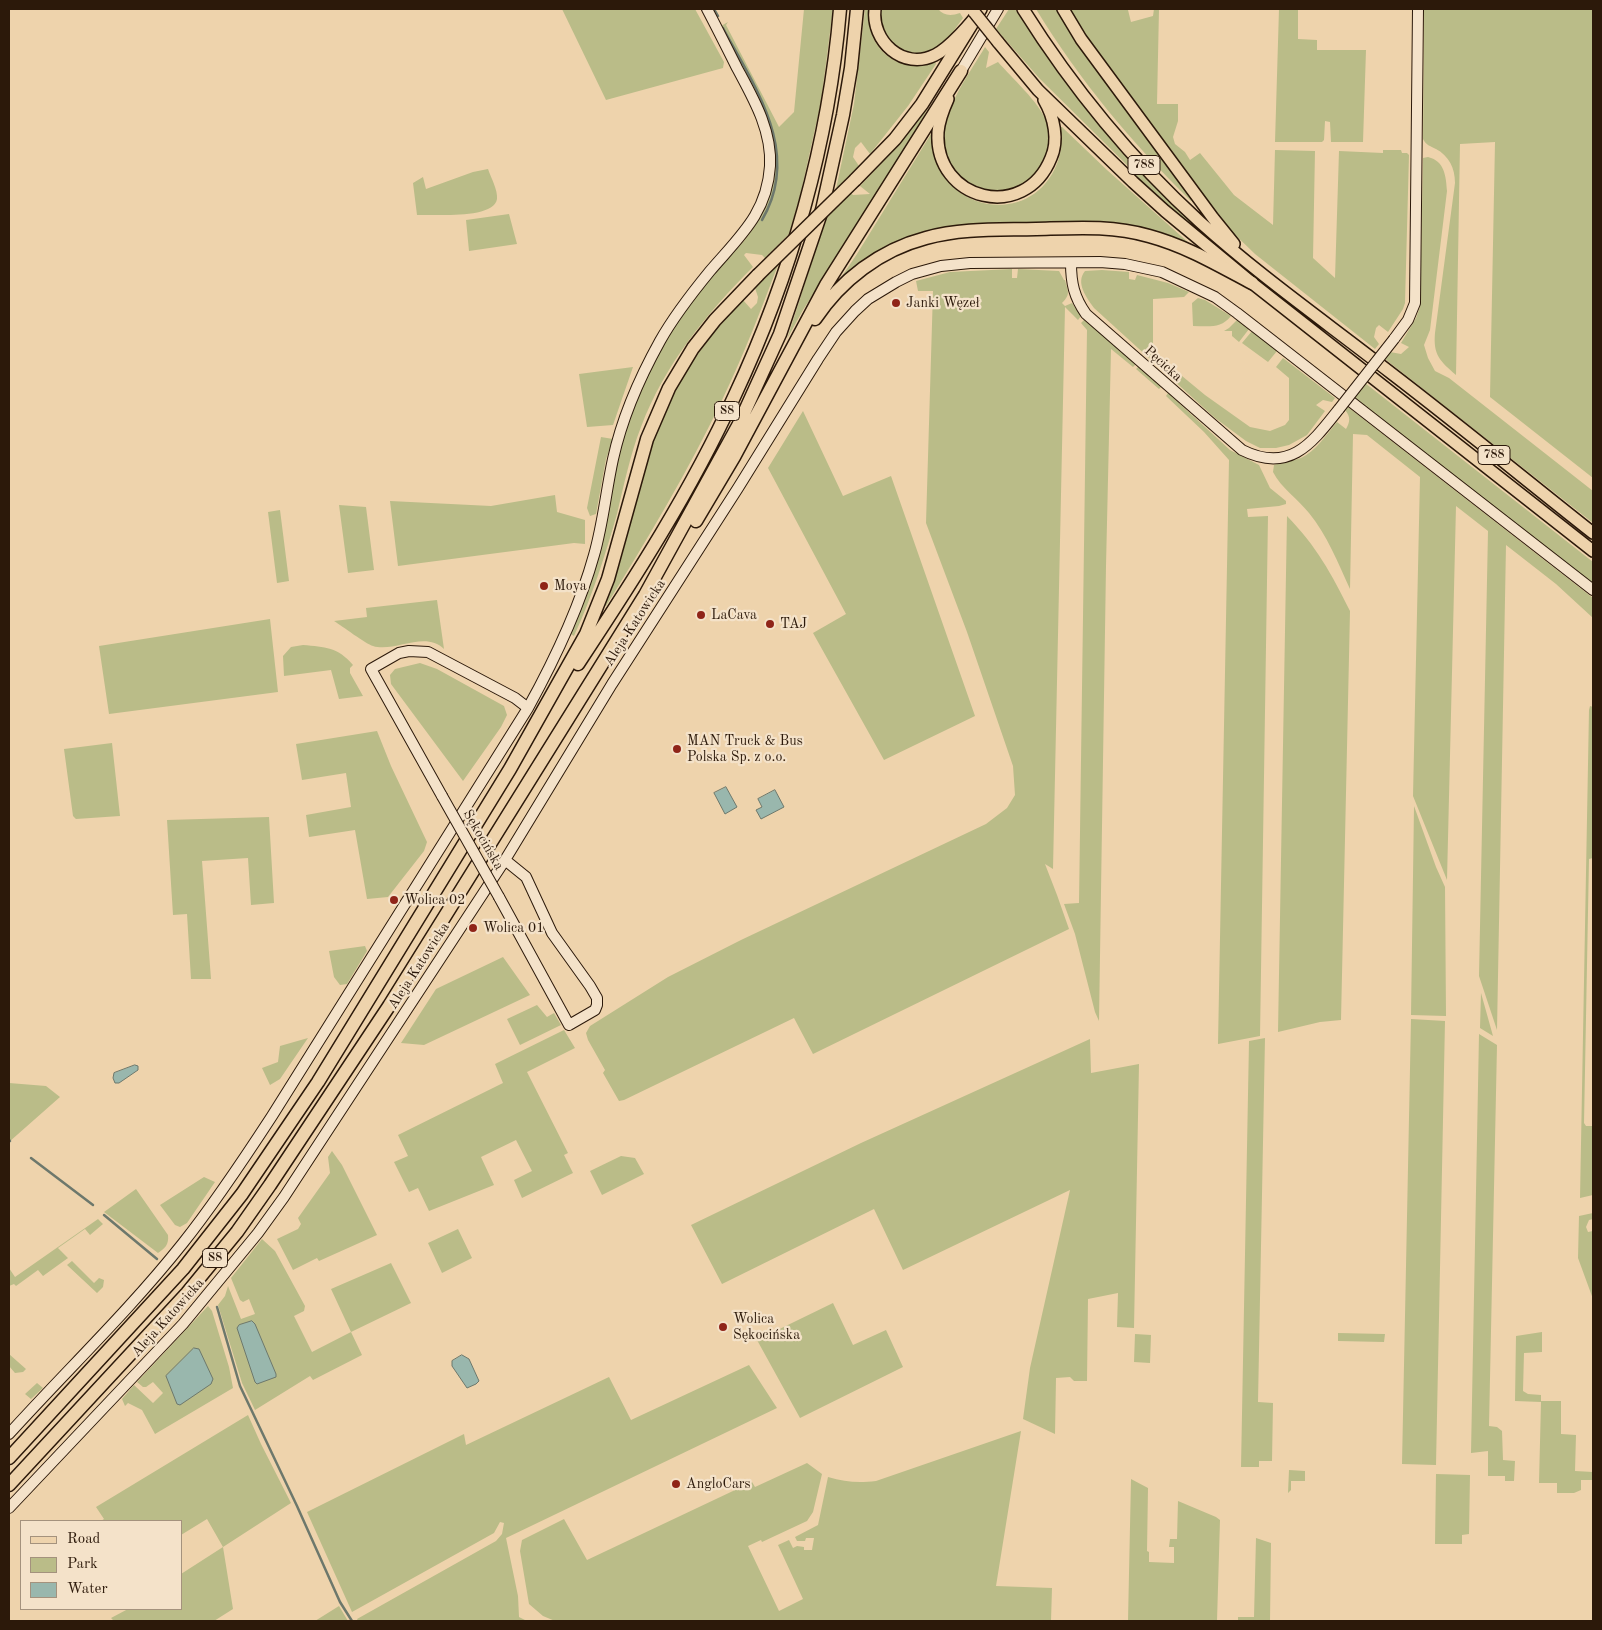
<!DOCTYPE html>
<html>
<head>
<meta charset="utf-8">
<style>
  body { margin:0 }
  #map { position:relative; width:1602px; height:1630px; overflow:hidden; background:#eed3ac; font-family:"Old Standard TT",serif }
  canvas { display:block }
  .frame { position:absolute; inset:0; border:10px solid #2c190a; pointer-events:none }
  .legend { position:absolute; left:20px; top:1520px; width:162px; height:90px; box-sizing:border-box; background:#f4e2c9; border:1px solid #a4927d; margin:0; padding:6px 9px; list-style:none; font-size:15px; color:#2c190a }
  .legend li { display:flex; align-items:center; gap:10px; height:25px }
  .legend b { width:25px; border:1px solid #a4927d }
</style>
</head>
<body>
<div id="map">
<canvas width="1602" height="1630"></canvas>
<div class="frame"></div>
<ul class="legend">
<li><b style="height:6px;background:#eed3ac"></b>Road</li>
<li><b style="height:14px;background:#babc88"></b>Park</li>
<li><b style="height:14px;background:#99b7ad"></b>Water</li>
</ul>
</div>
<script>
const context = document.querySelector('canvas').getContext('2d');
context.lineJoin = 'round';
function fill(path, color) {
  context.fillStyle = color;
  context.fill(path, 'evenodd');
}
function trace(path, color, width, dash) {
  context.strokeStyle = color;
  context.lineWidth = width;
  context.lineCap = dash ? 'butt' : 'round';
  context.setLineDash(dash || []);
  context.stroke(path);
}
function label(font, color, halo, rows, align = 'center') {
  context.font = font + ' "Old Standard TT",serif';
  context.lineWidth = 4.5;
  context.setLineDash([]);
  context.textBaseline = 'middle';
  context.strokeStyle = halo;
  context.fillStyle = color;
  for (const [text, x, y, turn = 0] of rows) {
    context.save();
    context.translate(x, y);
    context.rotate((+turn || 0) * Math.PI / 180);
    context.textAlign = isNaN(turn) ? turn : align;
    if (halo) context.strokeText(text, 0, 0);
    context.fillText(text, 0, 0);
    context.restore();
  }
}
fill(new Path2D(`
  M562,9H695L724,62L723,68L606,100Z
  M804,9H833L821,102L801,192L789,234L765,258L762,255L746,253L744,255L753,267C706,314 665,364 641,427C630,455 624,485 617,514C605,556 592,597 574,636L569,633L622,441C637,396 655,354 682,315C693,299 705,283 717,269C728,257 741,246 750,233C771,204 779,171 772,136C769,117 759,100 750,83C741,64 731,45 721,26L728,22L726,25L779,127L794,112Z
  M865,9H870C863,47 899,76 935,62L936,64L908,106L870,154L861,142L855,148L853,157L859,166L836,189L854,104Z
  M880,9H938C944,16 951,16 960,13L963,18C956,27 949,39 940,45C920,60 889,53 881,29C879,23 880,15 880,9Z
  M1009,9H1015C1032,34 1048,60 1067,84C1125,159 1193,226 1267,286L1266,287L1189,224L1131,173L1132,170L1040,79L996,29Z
  M1036,9H1058C1069,37 1091,61 1109,85C1137,123 1165,161 1192,199L1191,201C1132,143 1079,80 1036,9Z
  M1070,9H1130L1128,10L1131,22L1153,16L1154,9H1159L1157,104H1178V121L1173,137L1175,144L1185,152L1190,160L1200,153L1234,195L1273,225L1275,150L1315,151L1313,258L1335,278L1339,151L1383,153V150H1401L1402,153H1407L1409,155L1405,303L1403,309L1388,332L1379,325L1376,328L1374,337L1379,344L1375,349L1255,254L1222,222L1180,162L1084,34Z
  M1279,9H1298V39L1317,40V50H1366L1363,142H1331L1330,122L1325,121L1324,140L1322,142H1275Z
  M1423,9H1593V478L1490,397L1495,142L1460,144L1456,375C1440,361 1433,355 1435,333L1455,183C1455,168 1449,156 1436,149C1430,146 1426,145 1423,139L1424,17Z
  M985,47L989,52L986,68L998,62C1011,77 1040,103 1046,121C1052,138 1050,149 1041,164C1038,169 1035,176 1030,180C995,209 942,181 943,136C944,108 971,71 985,47Z
  M929,107L891,172L803,310L787,339L826,218L851,193L853,195L870,194L860,186L897,147Z
  M1060,127H1062L1107,170L1190,244L1164,233L1135,226L1093,221L995,224L946,227L925,232L868,258L850,270L838,282L857,254L931,134C933,214 1036,232 1059,158C1062,148 1061,138 1060,127Z
  M1428,157C1445,161 1446,177 1447,191L1430,330L1424,345L1428,358L1435,371L1449,378L1593,491V523L1385,359L1390,352L1401,354L1409,347L1401,343L1416,318L1420,307L1423,158Z
  M488,169C491,178 498,190 497,199C494,220 431,214 417,215L413,183L423,177L426,189L473,172Z
  M509,214L517,244L469,251L466,220Z
  M778,265C761,310 744,354 723,398C689,470 648,538 606,606H604C611,587 619,568 624,548C634,509 641,467 656,430C676,381 706,338 743,300L751,309L757,303L758,297L755,288Z
  M1012,269V278H1017L1018,269L1059,271L1064,280H1065C1068,292 1071,294 1062,303L1065,306L1072,303L1081,316L1078,320L1065,307L1053,869L1045,864L1057,895L1069,929L813,1054L794,1018L624,1100L619,1101L603,1073L605,1070L588,1040L586,1033L590,1026L668,977L741,940L986,824L1007,808L1015,795L1013,766L967,632L926,523L933,291H918L916,281L950,272Z
  M1102,270L1129,272V279L1135,280L1137,275L1168,283L1189,292L1184,297L1153,299V352L1205,395L1250,427L1270,431L1285,425L1289,420V378L1276,367L1283,358L1335,398L1332,402L1323,400L1316,405L1325,411L1307,435L1289,445L1276,448H1260L1246,441L1215,418L1094,308C1087,298 1075,283 1085,271Z
  M1198,298L1205,300L1231,316C1221,329 1208,326 1193,326L1192,303Z
  M1084,320L1137,363L1133,367L1111,349L1106,566L1099,1021L1095,1012L1075,934L1064,904L1079,903L1087,330L1081,323Z
  M1237,320L1249,329L1239,342L1232,336V331H1224L1229,328Z
  M1252,331L1277,351L1268,362L1242,343Z
  M1139,366L1162,386L1159,389L1136,369Z
  M633,367L613,425L587,427L579,374Z
  M1365,383L1593,562V584L1354,397Z
  M1168,393L1230,450L1259,465L1270,488L1286,501V504L1279,506L1247,509L1248,517L1268,516L1260,1036L1218,1044L1229,460L1204,432L1166,396Z
  M1348,407L1593,598V618L1556,584L1506,545L1497,1030L1479,976L1488,531L1456,506L1447,880L1413,796L1420,477L1367,435L1353,434L1350,589C1338,563 1327,535 1309,513C1298,499 1281,488 1273,472L1274,465C1283,462 1292,461 1301,458C1316,451 1326,435 1337,422L1346,429C1350,422 1351,417 1345,410Z
  M803,411L843,496L891,476L975,716L884,760L813,633L846,614L768,468Z
  M601,437L613,439L606,459L596,514L590,516L587,508Z
  M555,495L557,512L585,520V544L574,543L398,566L390,501L491,506Z
  M339,505L366,507L374,570L348,573Z
  M280,510L289,581L277,583L268,512Z
  M1287,516C1317,547 1331,573 1350,611L1341,1020L1320,1022L1278,1032Z
  M437,600L444,649C425,630 394,653 373,646C366,644 342,626 334,621L367,617L366,608Z
  M270,619L278,692L109,714L99,646Z
  M303,645C325,647 338,647 353,665L350,668V673L363,696L339,699L331,670L284,676L283,656L291,647Z
  M420,663L437,669L504,706L507,715L501,727L463,781L391,684L390,675L395,669Z
  M1590,706L1593,707V858L1589,859L1584,1123L1586,1126H1593V1195L1580,1198L1589,710Z
  M377,731L391,766L427,842L424,851L388,897L367,899L355,830L309,837L306,815L351,807L346,773L302,780L296,744Z
  M112,743L120,816L76,819L73,816L64,749Z
  M1414,806L1436,867L1445,887L1446,1016L1411,1015Z
  M269,817L274,903L251,905L248,858L202,861L211,979H191L187,914L173,915L167,820Z
  M365,946L367,951L347,984L340,985L334,977L329,951Z
  M503,957L530,995L424,1045L401,1043L436,989Z
  M1481,993L1493,1036L1480,1028Z
  M537,1005L547,1017L554,1013L561,1025L520,1045L507,1019Z
  M1411,1019L1445,1021L1436,1465L1402,1464Z
  M564,1030L575,1048L527,1072L568,1153L564,1155L573,1173L522,1198L514,1180L532,1171L516,1140L481,1157L494,1185L429,1211L418,1188L409,1192L394,1162L408,1156L398,1135L503,1083L495,1064Z
  M1479,1034L1497,1045L1489,1426L1497,1427L1502,1431L1503,1460L1515,1461L1514,1481H1505V1476H1488V1451L1471,1453Z
  M308,1038L280,1079L270,1085L262,1068L278,1062L280,1046Z
  M1265,1038L1258,1402L1273,1403L1272,1461H1259V1467H1241L1249,1041Z
  M1090,1039L1091,1073L1139,1064L1134,1328L1117,1327L1118,1293L1088,1299L1087,1381H1074L1070,1377L1056,1378L1055,1434L1023,1419L1030,1368L1070,1190L903,1270L874,1209L722,1284L691,1225L861,1143Z
  M9,1083L46,1086L60,1097L9,1142Z
  M332,1151L342,1165L377,1235L319,1261L317,1258L293,1270L277,1239L298,1229L301,1224L298,1218L330,1173L328,1157Z
  M621,1156L635,1158L644,1174L602,1195L590,1171Z
  M204,1177L215,1182L187,1223L180,1227L175,1225L160,1205Z
  M136,1189L168,1235C169,1245 165,1248 158,1253L104,1212Z
  M1593,1213V1219L1589,1220L1586,1227L1588,1232L1593,1231V1299L1578,1258L1579,1216Z
  M98,1219L103,1224L90,1235L85,1229L58,1248L68,1258L43,1276L38,1270L16,1286L14,1284L9,1286V1268L15,1277Z
  M458,1229L472,1258L442,1273L428,1243Z
  M262,1239L275,1251L305,1306L304,1311L294,1316L312,1352L351,1332L331,1289L391,1263L411,1303L351,1332L362,1355L313,1380L310,1376L255,1410L242,1383L218,1305L225,1296L228,1286L241,1319L255,1314L249,1299L243,1302L240,1300L231,1278Z
  M72,1261L94,1283L99,1278L104,1280L103,1287L97,1293L67,1265Z
  M833,1303L853,1345L886,1330L903,1367L800,1418L757,1340Z
  M208,1306L212,1311L229,1367L233,1388L155,1434L142,1410L128,1403L125,1406L122,1399L134,1385L153,1403L163,1393L153,1382L146,1387H143L137,1382Z
  M1542,1332V1352L1524,1353L1523,1391L1528,1394L1541,1395V1401H1561V1434L1576,1435L1575,1471L1593,1472V1480H1581V1490L1574,1493H1557V1483H1539L1541,1402L1515,1401L1516,1336Z
  M1338,1333L1385,1334L1384,1342L1338,1341Z
  M1135,1334L1151,1335L1150,1363L1134,1362Z
  M9,1354L26,1369L23,1372L15,1373L9,1366Z
  M749,1365L777,1408L506,1538L518,1596L519,1617L527,1621H358L357,1619L496,1541L502,1534L504,1523L500,1522L494,1533L352,1612L307,1512L464,1434L466,1445L609,1377L631,1420Z
  M37,1383L43,1388L31,1399L25,1394Z
  M248,1415L261,1444L291,1503L223,1547L233,1609L214,1621H114L111,1618L128,1609H181V1574L223,1547L207,1519L181,1535V1521H101L104,1519L96,1507Z
  M1021,1431L996,1586L1052,1588L1051,1621H555L543,1616L529,1604L520,1551L522,1540L564,1519L587,1560L752,1482L755,1487L807,1463L822,1474L813,1512L807,1521L762,1542L761,1540L748,1546L779,1611L803,1599L778,1545L789,1540L793,1548L797,1546L804,1547V1550H812L814,1538H806L805,1541H797L795,1537L818,1525L828,1477C845,1482 858,1483 876,1481Z
  M1289,1470L1305,1471V1481H1291V1490L1288,1493Z
  M1436,1474L1470,1475L1469,1534L1462,1535V1544H1435Z
  M1131,1479L1148,1488L1147,1551L1149,1552V1562L1174,1563V1547H1169L1170,1539H1177L1178,1501L1216,1517L1220,1520L1217,1621H1128Z
  M1256,1538L1271,1543L1270,1621H1238V1617H1254Z
  M339,1606L348,1621H315Z`), '#babc88');
const water = new Path2D(`
  M726,787L737,807L725,814L714,793Z
  M775,790L784,807L761,819L756,810L762,807L758,799Z
  M135,1065L138,1066V1070L119,1083H115L113,1078L114,1073Z
  M252,1321L255,1324L276,1374V1377L257,1384L255,1382L237,1328L239,1325Z
  M194,1348L199,1349L213,1379L211,1384L180,1405L177,1404L166,1376Z
  M462,1355L469,1359L479,1381L476,1384L467,1388L452,1366V1361Z`);
fill(water, '#99b7ad');
trace(water, '#6d786c', 1);
trace(new Path2D(`
  M714,9L718,16
  M723,28C755,88 802,152 762,220
  M9,1140L10,1141
  M31,1158L93,1205
  M104,1215L157,1259
  M217,1307L240,1386L297,1506L340,1602L352,1621`), '#6d786c', 2.5);
const secondary = new Path2D(`
  M961,71L998,9
  M1071,263C1071,283 1074,297 1086,314L1242,450C1290,474 1312,443 1339,409
  M1394,339L1408,320L1415,303L1418,9
  M442,796L371,669L399,653L409,651L428,652L515,698L528,708
  M499,897L569,1025L595,1010L597,1005V998L590,986L552,933L526,877L505,860
  M9,1434C67,1370 129,1311 183,1243C215,1203 244,1159 272,1116L528,708C555,659 579,609 594,555C603,524 606,491 613,459C622,418 640,377 660,341C674,316 692,293 710,271C739,237 767,214 770,166C772,130 753,98 737,68C727,48 717,28 707,9
  M9,1508L183,1324L258,1233L284,1197L505,860L612,684L738,488L818,359L836,332L855,311L868,299L896,282L912,274L941,266L970,263L1100,262L1125,264L1162,272L1215,297L1237,313L1593,590`);
const primary = new Path2D(`
  M875,9C871,41 903,71 935,55C948,49 973,22 981,9
  M1023,9C1072,87 1132,160 1200,222C1260,276 1327,323 1391,373C1459,425 1526,480 1593,533
  M1063,9L1081,39L1213,218L1234,244
  M998,42L1038,90L1133,182L1165,211L1252,283L1593,551
  M948,99C943,110 939,120 938,132C934,201 1025,223 1051,158C1059,140 1054,117 1044,100`);
const highway = new Path2D(`
  M855,180L895,139L922,104L976,17
  M815,319C841,280 880,250 926,238C962,228 999,230 1036,229C1074,228 1111,225 1149,236C1186,246 1218,265 1252,283
  M696,521L734,457L826,285L961,71
  M578,664C635,578 691,491 734,397C791,276 829,142 840,9
  M9,1458L183,1269L242,1194L318,1082L510,769L586,634L608,579L647,439L669,388L693,348L715,320L758,275
  M9,1485L187,1293L237,1232L270,1185L389,1006L645,595L739,424L780,334L822,210L843,115L851,68L857,9`);
trace(secondary, '#2c190a', 12);
trace(primary, '#2c190a', 14);
trace(highway, '#2c190a', 15);
trace(secondary, '#f4e2c9', 10);
trace(primary, '#eed3ac', 11);
trace(highway, '#eed3ac', 12);
const secondaryBridge = new Path2D(`
  M1339,409L1394,339
  M442,796L499,897`);
const primaryBridge = new Path2D(`
  M974,12L998,42`);
const highwayBridge = new Path2D(`
  M758,275L855,180`);
trace(secondaryBridge, '#2c190a', 12, []);
trace(primaryBridge, '#2c190a', 14, []);
trace(highwayBridge, '#2c190a', 15, []);
trace(secondaryBridge, '#f4e2c9', 10);
trace(primaryBridge, '#eed3ac', 11);
trace(highwayBridge, '#eed3ac', 12);
for (const [x, y, r, color] of [
  [896,303,5,"#8f2418"],
  [544,586,5,"#8f2418"],
  [701,615,5,"#8f2418"],
  [770,624,5,"#8f2418"],
  [677,749,5,"#8f2418"],
  [394,900,5,"#8f2418"],
  [473,928,5,"#8f2418"],
  [723,1327,5,"#8f2418"],
  [676,1484,5,"#8f2418"]
]) {
  const dot = new Path2D();
  dot.arc(x, y, r, 0, 2 * Math.PI);
  context.fillStyle = color;
  context.fill(dot);
  trace(dot, '#f4e2c9', 2);
}
for (const [x, y, w] of [
  [1144,165,32],
  [727,411,25],
  [1494,455,32],
  [215,1258,25]
]) {
  const box = new Path2D();
  box.roundRect(x - w / 2, y - 9.5, w, 19, 4);
  context.fillStyle = '#f4e2c9';
  context.fill(box);
  trace(box, '#2c190a', 1);
}
label('bold 12px', '#2c190a', null, [
  ["788",1144,165],
  ["S8",727,411],
  ["788",1494,455],
  ["S8",215,1258]
]);
label('14px', '#2c190a', '#f4e2c9', [
  ["Janki Węzeł",906,303],
  ["Moya",554,586],
  ["LaCava",711,615],
  ["TAJ",780,624],
  ["MAN Truck & Bus",687,741],
  ["Polska Sp. z o.o.",687,757],
  ["Wolica 02",404,900],
  ["Wolica 01",483,928],
  ["Wolica",733,1319],
  ["Sękocińska",733,1335],
  ["AngloCars",686,1484]
], 'left');
label('14px', '#2c190a', '#f4e2c9', [
  ["Pęcicka",1163,364,42],
  ["Aleja Katowicka",635,623,-57],
  ["Sękocińska",483,840,60],
  ["Aleja Katowicka",419,966,-57],
  ["Aleja Katowicka",168,1318,-48]
]);
</script>
</body>
</html>
